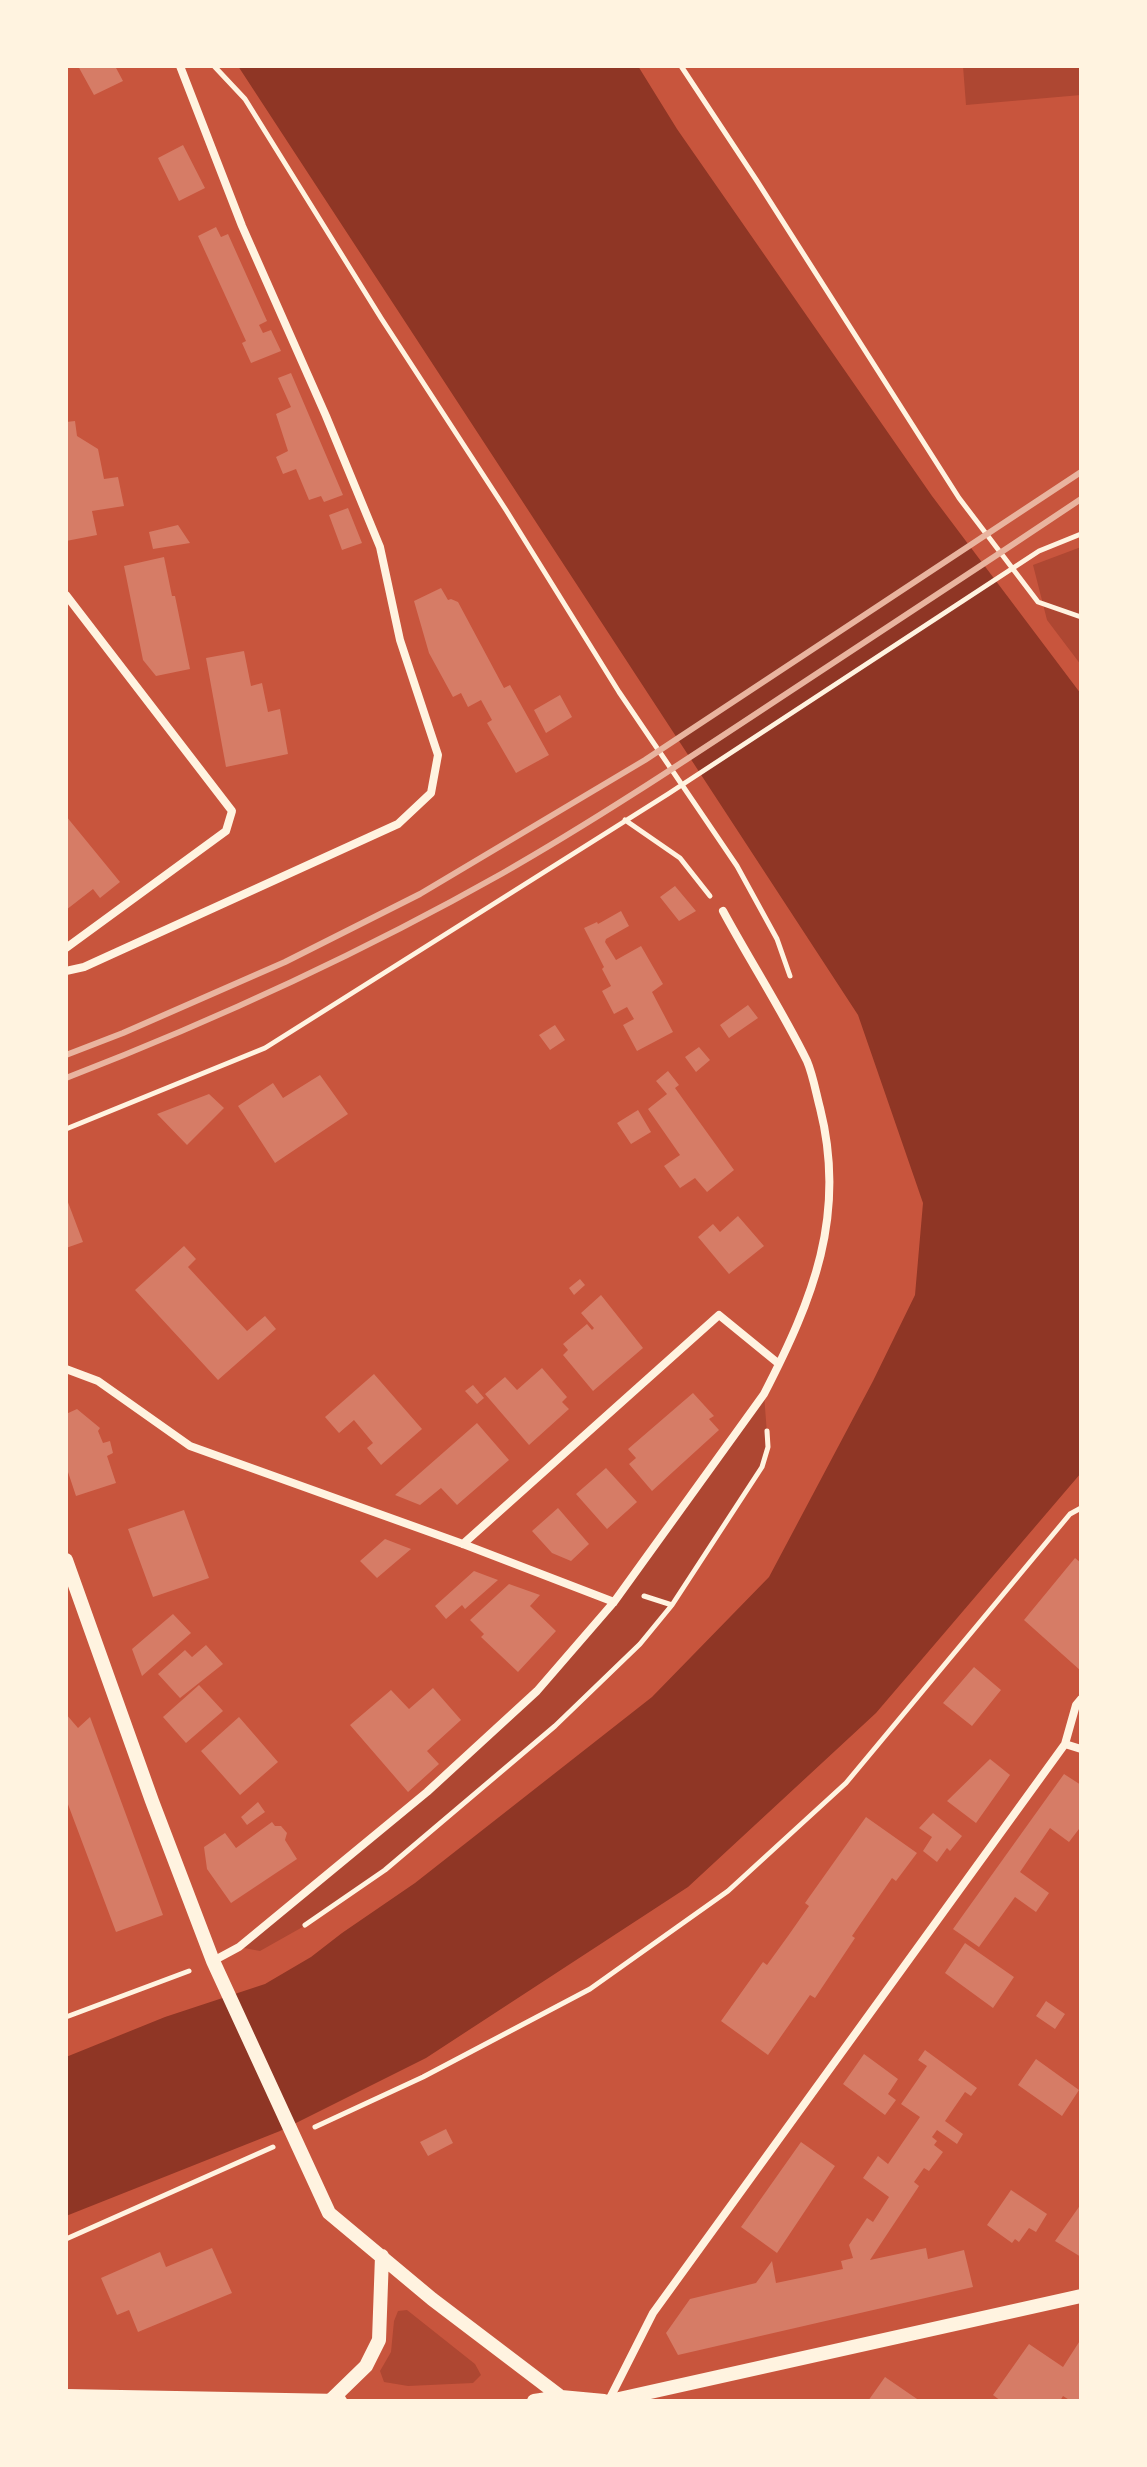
<!DOCTYPE html>
<html>
<head>
<meta charset="utf-8">
<style>
  body { margin:0 }
  #map { position:relative; width:1147px; height:2467px; overflow:hidden; background:#c8553d; font-family:"Open Sans",sans-serif }
  canvas { display:block }
  .frame { position:absolute; inset:0; border:68px solid #fff3e0; pointer-events:none }
</style>
</head>
<body>
<div id="map">
<canvas width="1147" height="2467"></canvas>
<div class="frame"></div>
</div>
<script>
const context = document.querySelector('canvas').getContext('2d');
context.lineJoin = 'round';
function fill(path, color) {
  context.fillStyle = color;
  context.fill(path, 'evenodd');
}
function trace(path, color, width, dash) {
  context.strokeStyle = color;
  context.lineWidth = width;
  context.lineCap = dash ? 'butt' : 'round';
  context.setLineDash(dash || []);
  context.stroke(path);
}
fill(new Path2D(`
  M963,66H1081V95L966,105Z
  M1081,547V665L1047,620L1033,565Z
  M764,1394L768,1447L762,1467L672,1605L639,1644L555,1726L385,1870L315,1920L260,1951L239,1947L427,1792L537,1691L614,1602Z
  M407,2310L475,2364L481,2375L473,2383L408,2386L384,2382L380,2371L391,2352L394,2321L398,2311Z`), '#ae4732');
fill(new Path2D(`
  M238,66H638L677,129L932,496L1081,694V1473L876,1713L688,1887L426,2058L280,2131L66,2216V2057L165,2017L265,1984L311,1957L342,1933L415,1883L652,1697L769,1577L873,1381L915,1295L923,1203L858,1015Z`), '#8f3625');
fill(new Path2D(`
  M78,66H115L123,81L94,95Z
  M183,145L205,188L179,201L158,158Z
  M216,227L221,237L228,234L267,321L259,325L263,333L271,330L281,351L251,363L242,343L246,341L198,236Z
  M291,373L343,495L324,502L321,496L309,500L296,469L283,474L276,457L288,451L276,414L291,407L278,378Z
  M75,421L77,436L98,449L104,479L118,477L124,506L92,511L97,535L66,541V422Z
  M348,508L362,543L342,550L329,515Z
  M178,525L190,543L153,549L149,532Z
  M164,557L172,596H175L190,669L156,676L143,660L124,566Z
  M441,588L448,600L451,599L458,602L504,688L510,685L549,755L516,773L487,723L492,720L481,700L468,707L461,693L453,697L429,653L414,601Z
  M244,651L251,686L262,683L268,712L280,709L288,754L226,767L206,658Z
  M560,695L572,717L546,733L534,710Z
  M66,816L120,882L100,898L93,889L66,910Z
  M675,886L696,911L679,921L660,897Z
  M621,911L629,926L606,939L605,942L616,960L641,946L663,984L652,992L673,1032L637,1051L623,1025L634,1019L627,1007L614,1014L602,991L611,986L602,969L604,967L584,928L597,922L598,924Z
  M748,1005L758,1018L729,1038L720,1025Z
  M555,1025L565,1040L550,1050L539,1035Z
  M699,1047L710,1060L696,1072L685,1057Z
  M668,1071L679,1085L675,1088L734,1170L707,1192L695,1178L680,1188L664,1166L680,1155L648,1109L667,1094L656,1081Z
  M320,1075L348,1114L275,1163L238,1106L273,1083L283,1098Z
  M209,1094L224,1108L187,1145L157,1114Z
  M638,1110L651,1132L631,1144L617,1123Z
  M66,1197L83,1242L66,1248Z
  M738,1216L764,1246L729,1274L698,1237L713,1224L720,1232Z
  M184,1246L196,1259L188,1267L247,1331L265,1316L276,1329L218,1380L135,1290Z
  M580,1279L585,1285L574,1295L569,1288Z
  M601,1295L643,1348L593,1391L563,1355L568,1350L563,1344L587,1324L592,1330L594,1328L581,1313Z
  M542,1368L567,1397L562,1402L569,1409L529,1445L485,1394L505,1377L517,1390Z
  M374,1374L422,1429L381,1465L367,1448L373,1443L354,1420L339,1433L325,1417Z
  M473,1385L484,1398L477,1404L465,1391Z
  M693,1393L714,1416L709,1419L719,1430L652,1491L629,1464L636,1458L628,1449Z
  M77,1409L100,1428L98,1431L103,1443L110,1441L113,1453L107,1456L116,1483L76,1496L66,1466V1414Z
  M477,1423L509,1460L457,1505L441,1488L420,1505L395,1495Z
  M606,1468L637,1502L607,1529L576,1494Z
  M558,1508L589,1544L571,1561L552,1553L532,1531Z
  M184,1510L209,1578L153,1597L128,1529Z
  M385,1539L411,1549L377,1578L360,1561Z
  M1075,1558L1081,1563V1671L1024,1620Z
  M474,1571L498,1580L465,1609L462,1605L446,1619L435,1606Z
  M509,1584L540,1595L530,1606L556,1631L518,1672L481,1637L484,1634L470,1620Z
  M173,1614L191,1633L142,1676L132,1649Z
  M206,1645L223,1664L180,1698L158,1674L185,1650L192,1657Z
  M974,1667L1001,1690L972,1726L943,1703Z
  M199,1685L223,1711L186,1743L163,1717Z
  M433,1688L461,1720L427,1751L439,1764L408,1792L350,1725L391,1690L409,1709Z
  M66,1714L78,1728L90,1717L163,1915L116,1932L66,1799Z
  M239,1717L278,1762L240,1795L201,1751Z
  M990,1759L1010,1775L976,1823L947,1801Z
  M1064,1774L1081,1785V1831L1079,1829L1069,1842L1050,1828L1020,1872L1049,1893L1036,1912L1015,1897L979,1947L953,1929Z
  M258,1802L265,1812L247,1825L241,1817Z
  M933,1813L962,1836L950,1851L947,1848L937,1862L923,1851L932,1837L919,1828Z
  M866,1817L917,1853L896,1881L892,1878L852,1936L855,1938L815,1998L810,1995L768,2055L721,2021L763,1962L767,1965L788,1936L809,1906L805,1903Z
  M272,1822L275,1826H281L287,1833L285,1840L297,1859L231,1903L207,1869L204,1847L225,1833L236,1848Z
  M965,1943L1014,1977L993,2008L945,1973Z
  M1046,2001L1065,2014L1055,2029L1036,2016Z
  M925,2050L977,2088L971,2096L965,2092L945,2121L963,2134L957,2144L937,2130L932,2137L937,2141L934,2145L943,2152L929,2171L924,2168L914,2182L919,2186L870,2260L926,2248L928,2259L964,2250L973,2287L678,2355L666,2333L690,2299L756,2283L772,2261L776,2283L843,2269L841,2261L853,2258L849,2245L867,2218L873,2222L889,2197L863,2178L878,2156L888,2164L920,2117L901,2104L927,2066L918,2060Z
  M864,2054L898,2079L888,2094L896,2100L885,2115L843,2084Z
  M1036,2059L1079,2090L1062,2116L1018,2085Z
  M446,2129L453,2143L428,2156L420,2142Z
  M801,2142L835,2166L777,2253L741,2227Z
  M1011,2190L1047,2214L1036,2232L1029,2228L1019,2242L1015,2239L1012,2243L987,2225Z
  M1081,2204V2257L1055,2241Z
  M212,2248L232,2293L138,2332L129,2310L117,2315L101,2278L160,2252L166,2267Z
  M1081,2339V2401H1071L1063,2396L1060,2401H1001L993,2395L1029,2344L1063,2367Z
  M885,2377L920,2401H868Z`), '#d67c66');
trace(new Path2D(`
  M214,66L245,99L381,318L506,510L619,692L737,866L777,939L790,976
  M681,66L757,181L959,498L1038,602L1081,617
  M625,820L680,858L710,896
  M66,1129L265,1048L668,794L1039,551L1081,534
  M644,1596L672,1605
  M305,1925L385,1870L555,1726L640,1644L672,1605L762,1467L768,1447L767,1431
  M66,2017L189,1971
  M315,2127L423,2077L590,1989L728,1891L846,1783L1070,1514L1081,1508
  M66,2239L273,2147`), '#fff3e0', 5);
trace(new Path2D(`
  M66,595L232,811L226,831L66,948
  M66,971L84,967L398,824L431,793L438,755L400,640L380,547L326,416L242,226L180,66
  M66,1369L98,1381L190,1446L463,1544L614,1602
  M463,1544L719,1315L779,1364
  M1065,1744L1081,1749
  M213,1961L239,1947L427,1792L537,1691L614,1602L764,1394C813,1299 847,1215 820,1108C816,1093 813,1075 807,1061C782,1010 750,961 723,911
  M609,2400L653,2313L1065,1744L1076,1705L1081,1699`), '#fff3e0', 8);
trace(new Path2D(`
  M66,1560L152,1801L213,1961L329,2213L432,2299L561,2397
  M66,2396L340,2401
  M330,2401L366,2366L379,2340L382,2256
  M534,2401L561,2397L604,2401
  M610,2401L1081,2296`), '#fff3e0', 14);
trace(new Path2D(`
  M66,1055L123,1033L285,962L420,894L645,760L1081,472
  M66,1078C216,1020 363,952 503,873C601,817 695,754 789,692C886,628 984,564 1081,499`), '#e9b49f', 6);
</script>
</body>
</html>
